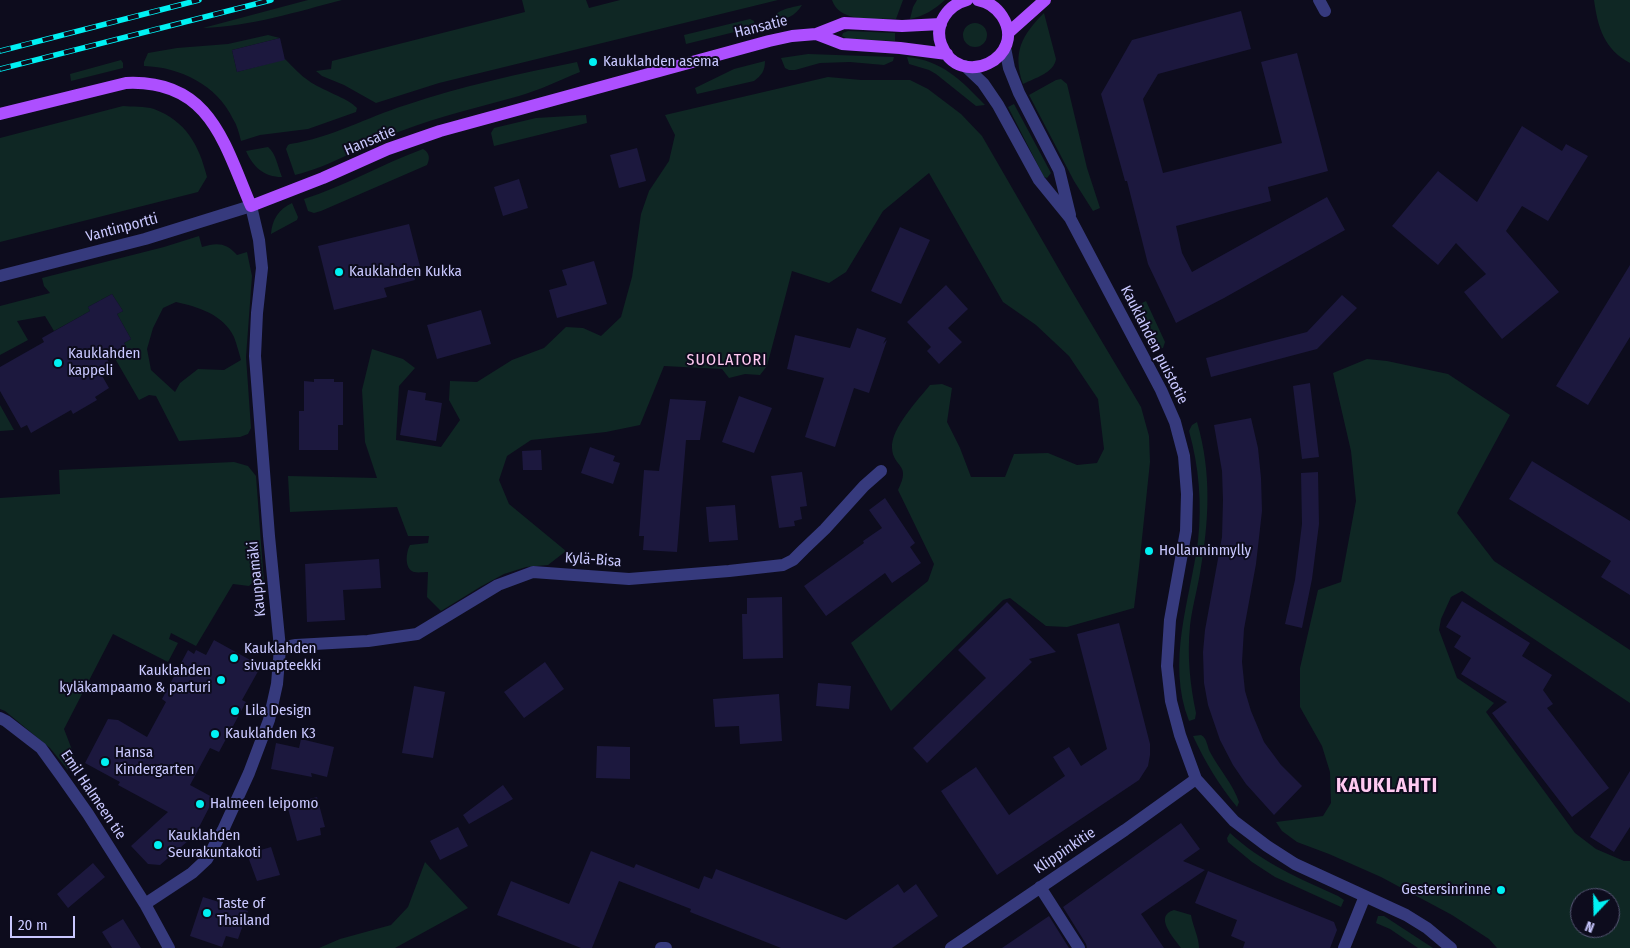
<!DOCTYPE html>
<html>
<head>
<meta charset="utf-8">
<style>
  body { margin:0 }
  #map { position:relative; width:1630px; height:948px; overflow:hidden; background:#0d0c1d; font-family:"Fira Sans Condensed",sans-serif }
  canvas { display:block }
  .north { position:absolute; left:1570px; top:888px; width:50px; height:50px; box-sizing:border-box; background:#0d0c1d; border:1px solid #585777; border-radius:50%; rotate:201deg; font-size:14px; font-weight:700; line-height:20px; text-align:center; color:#c9c8ff }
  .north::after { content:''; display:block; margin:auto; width:18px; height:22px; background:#00f1f3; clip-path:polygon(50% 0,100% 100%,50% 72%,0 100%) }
  .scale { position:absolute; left:10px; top:916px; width:65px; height:22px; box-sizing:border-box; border:2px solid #c9c8ff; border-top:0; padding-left:6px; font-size:15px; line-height:18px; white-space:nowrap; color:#c9c8ff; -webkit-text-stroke:4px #0d0c1d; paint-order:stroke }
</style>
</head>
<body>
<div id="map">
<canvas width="1630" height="948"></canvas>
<div class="north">N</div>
<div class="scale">20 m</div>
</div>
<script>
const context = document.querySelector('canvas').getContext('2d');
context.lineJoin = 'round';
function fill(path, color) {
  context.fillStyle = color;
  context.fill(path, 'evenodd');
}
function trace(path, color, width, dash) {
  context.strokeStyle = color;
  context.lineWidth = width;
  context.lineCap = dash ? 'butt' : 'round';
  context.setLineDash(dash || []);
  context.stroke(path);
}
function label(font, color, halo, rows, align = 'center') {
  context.font = font + ' "Fira Sans Condensed",sans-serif';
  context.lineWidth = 4;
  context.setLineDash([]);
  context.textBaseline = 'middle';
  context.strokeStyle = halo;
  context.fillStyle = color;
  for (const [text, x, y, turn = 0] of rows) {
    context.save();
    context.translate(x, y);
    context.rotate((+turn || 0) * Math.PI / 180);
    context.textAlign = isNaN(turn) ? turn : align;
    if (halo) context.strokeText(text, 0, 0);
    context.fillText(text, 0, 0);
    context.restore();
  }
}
fill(new Path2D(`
  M308,0H342C296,12 252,26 203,28Z
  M522,0H586L589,8L620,0H778L439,83L376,103L344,85L322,76L316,71L331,69L332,61L525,12Z
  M832,0H903L896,19C876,18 840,24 832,0Z
  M917,0H945C934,10 924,16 910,19L913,7Z
  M1594,0H1630V63C1604,49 1598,28 1594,0Z
  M802,5C795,17 785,19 772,23C773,9 791,8 802,5Z
  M1044,13L1056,59C1054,73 1035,78 1023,84C1012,52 1022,35 1044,13Z
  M750,19L754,21L755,27L686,44L684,35Z
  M963 35a12 12 0 1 1 24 0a12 12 0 1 1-24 0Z
  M848,31L895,33V41L848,39L842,36L843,33Z
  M268,35L280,38L232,50L237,72L285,59C293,67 300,75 309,81C321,90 348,98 357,108L356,112L308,129L260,135L241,141C239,133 237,125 233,119C217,85 180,67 144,66V62L148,53L177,48L228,44Z
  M808,54L894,57L893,61L884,65L850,62L820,63L795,70H789L785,68L781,58Z
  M907,57C942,60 962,81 985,105L976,106L936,74L929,70L909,64Z
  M121,60L123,63V68L71,81L70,74Z
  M765,61C765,71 761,76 754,81L697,94L695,88L734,69Z
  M577,62L580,72C560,80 540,90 519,96C480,107 440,116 401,131C366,144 332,166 295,175L286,149L288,145L290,144C331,138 367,117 406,105C461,86 519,74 577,62Z
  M828,77L861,80H910L928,89L961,114L982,136L1067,283L1141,407L1149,436L1150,462L1139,567L1134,608L1067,627L1046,626L1010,598L1003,600L891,711L851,643L928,581L934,564L898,490C912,463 893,468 892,448C891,428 918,400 930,385L942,384L952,388L947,422L960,448L971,477H1005L1014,454L1048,453L1077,465L1097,463L1104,449L1098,399L1069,356L1036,325L1003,302L929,173L883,211L846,272L829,283L792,271L767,366L760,375L745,374L729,378L722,369L664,366L640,425L606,432L531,440L507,456L499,480L509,504L566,551L548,565L526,567L504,574L480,587L441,611L427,597L428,572C424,572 418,573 414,572C404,569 406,552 410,545L428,543L429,536H408L397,507L290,512L288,476L377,478L365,442L362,390L372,349L403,359L415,368L399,386L396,440L441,447L460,420L449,400L450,381L477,382L512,360L544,348L566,327L583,328L601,336L621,317L632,277L641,214L649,191L669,161L675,135L665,115Z
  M1061,79L1067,84L1087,168L1100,208L1093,211L1074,181L1029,95L1056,80Z
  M1014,104L1051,173L1047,178L1044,177L1008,107Z
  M123,106C132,107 145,106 154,109C186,121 199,145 207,177L198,192L0,242V138Z
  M586,115L587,123L494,146L491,133L494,128L536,118Z
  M268,147C276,153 278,168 282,177C264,177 253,167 246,151Z
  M423,149C430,153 430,159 427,165L321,211L314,213L308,211L304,199C345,186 382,164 423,149Z
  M292,203L298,217L297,220L271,234C272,219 279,209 292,203Z
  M199,236L202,247C217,242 227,243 237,255L247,252L252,276L246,357L251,428L248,434L240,437L179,441L156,396L149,395L139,400L113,355L127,348L124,343L131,339L117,314L123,311L112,294L88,307L90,311L54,331L45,316L17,321L28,340L0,355V306L50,293L44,286L42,278L164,247ZM176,302C198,307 223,314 234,337C237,345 239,353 241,360L224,370L198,369L180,383L175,392L151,370L147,349L153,328L163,308Z
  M1146,301L1165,342L1163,348L1155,349L1140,304Z
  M1367,359L1387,361L1448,374L1510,415L1457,513L1494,561L1630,650V703L1462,591L1451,597L1441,619L1439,630L1457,678L1494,703L1486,712L1575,833L1596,849L1624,861H1630V948H1497L1489,939L1452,915L1381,877L1329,854L1297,842L1282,831L1276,822L1323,816L1331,803L1330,772L1322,746L1300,707V668L1318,590L1341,582L1356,501L1351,451L1333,373ZM1580,898H1610V928H1580Z
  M0,405L14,430L0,431Z
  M1197,422C1212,473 1209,522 1200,573C1197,591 1192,608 1190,626C1187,656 1190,684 1196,713L1195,719L1189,721C1166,661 1190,601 1198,541C1202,503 1199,467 1189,431L1192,425Z
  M234,462L248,466L256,476L264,583L253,582L249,586L233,584L196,646L171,633L169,639L178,643L168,662L113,634L64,729L74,755L75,762L68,770L50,748L5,711L0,709V498L60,494L59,470Z
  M1201,735C1207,738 1207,746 1210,752C1219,769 1233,784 1239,802L1237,807C1219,785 1205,762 1193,736Z
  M1230,833C1261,862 1300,879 1338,896L1344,900L1341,907L1275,877L1252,862L1228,842L1227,838Z
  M425,862L468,908L395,948H319L340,939L391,925L408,907Z
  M1174,910L1191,915C1193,927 1199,937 1199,948H1181C1174,938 1153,916 1174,910Z
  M1378,916H1384L1433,948H1418L1390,929L1376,923Z`), '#0f2724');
fill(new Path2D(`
  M1241,11L1251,49L1158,74L1143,99L1163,173L1282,143L1261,62L1297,53L1328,171L1268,187L1271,201L1176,226L1182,253L1192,272L1327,197L1345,230L1224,298L1176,323L1148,264L1127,181H1125L1101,94L1132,40Z
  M280,38L285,60L237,72L232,50Z
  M1522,126L1562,151L1566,144L1588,156L1548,221L1522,206L1506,231L1559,292L1502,339L1464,292L1486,274L1456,243L1438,265L1392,226L1438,171L1477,202Z
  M637,148L646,181L619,188L610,155Z
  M519,179L528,208L503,216L494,187Z
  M409,224L421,270L414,272L415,280L384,288L387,297L334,310L318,246Z
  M900,227L930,240L901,304L871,291Z
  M594,261L607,304L557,318L549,290L567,285L562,270Z
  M1630,265V337L1588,405L1556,386Z
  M946,285L968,309L948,328L962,342L939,364L927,351L931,347L907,322Z
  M112,294L123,311L117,314L131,339L124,343L127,348L107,359L112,368L101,374L109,388L95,397L97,400L73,414L71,410L31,433L27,425L21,428L0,391V367L44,342L42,338L90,311L88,307Z
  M1342,295L1357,308L1317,349L1211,377L1206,358L1307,332Z
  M481,310L491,344L437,359L427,325Z
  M857,328L886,338L883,344L887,340L869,393L854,388L835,447L805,437L824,378L787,369L795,335L850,348Z
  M314,379H334V382H343V425H338V450H299V411H304V381L314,382Z
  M1310,383L1319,457L1302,459L1293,386Z
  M408,390L426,393L425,400L442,403L436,441L400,435Z
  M739,396L772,408L754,453L722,442Z
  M670,399L706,401L700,440H686L677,552L643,550L644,536H639L644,470L659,471Z
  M1251,418L1258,448L1261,478L1262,511L1256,564L1244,629L1242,662L1245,691L1251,711L1264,742L1281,765L1302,786L1274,815L1246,784L1233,765L1220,740L1208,705L1204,683L1203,652L1205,630L1222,537L1223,500L1222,471L1214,425Z
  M590,447L615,456L613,461L620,463L613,484L581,473Z
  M541,450L542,470H523L522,451Z
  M1532,461L1630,521V595L1601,577L1611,561L1509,499Z
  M802,472L807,506L800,507L802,519L794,521L795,526L779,528L771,476Z
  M1318,472L1319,524L1312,579L1302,628L1285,624L1295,580L1302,524L1301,473Z
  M885,498L915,543L910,547L921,563L892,583L885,573L826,616L804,586L864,543L863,541L882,528L869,510Z
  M735,505L738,540L709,542L706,507Z
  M379,559L381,588L343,590L345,620L307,622L305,564Z
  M782,597L783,658L743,659L742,614H747V598Z
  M1462,601L1530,643L1522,656L1552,675L1543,690L1553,704L1547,708L1609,788L1572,817L1492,713L1507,702L1461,674L1471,658L1454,647L1461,636L1446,627Z
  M1007,602L1056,652L1029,659L1032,662L927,763L913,748L986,678L958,650Z
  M1119,623L1150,744V755L1148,766L1139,780L997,875L941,791L976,767L1009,815L1065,776L1053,757L1069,747L1081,766L1107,749L1077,634Z
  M214,640L261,666L242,700L246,702L219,752L210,748L190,785L214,798L195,835L160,865L148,864L131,846L168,812L118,785L120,782L85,763L108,719L118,720L147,737L166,702L162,699L188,650L194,654L196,650L206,655Z
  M545,662L564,689L524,718L504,692Z
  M818,683L851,686L849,709L816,706Z
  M414,686L445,692L433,758L402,753Z
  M779,694L782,741L740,744L739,726L715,727L713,699Z
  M301,739L334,747L327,777L311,773L312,777L271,769L276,743L299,748Z
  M597,746L630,747V779L596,778Z
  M1630,771V827L1614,852L1590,837Z
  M503,785L513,799L469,824L463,815Z
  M317,797L325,827L320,828L321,835L297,841L287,805Z
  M1181,823L1200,849L1183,861L1205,870L1141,914L1164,948H1087L1086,944L1063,907Z
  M458,827L468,846L440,860L430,841Z
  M271,847L280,875L257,881L247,854Z
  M591,851L634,868L636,864L699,889L704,876L712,879L716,869L846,920L898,884L904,893L916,884L938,916L892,948H781L690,912L691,909L619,881L592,948H581L497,915L511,881L569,904Z
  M93,863L105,877L68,908L57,894Z
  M1208,871L1334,922L1337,930L1330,948H1243L1245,942L1231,936L1237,920L1195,903Z
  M203,897L248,911L238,939L226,936L222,947L190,936Z
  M1049,916L1069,948H1002Z
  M123,919L141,948H112L102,932Z`), '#1c183e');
trace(new Path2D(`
  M1319,0L1325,11
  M1005,48L1009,68L1019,93L1059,170L1070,215
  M965,66L983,83L998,105L1039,180L1070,218L1161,390L1175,422L1184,456L1187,494L1186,531L1170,620L1167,666L1171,701L1180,735L1196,779L1234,821L1267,846L1295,864L1406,915L1427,928L1451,948
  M0,276L145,239L251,206L259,240L262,268L257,313L255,356L269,536L280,648L277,684L269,720L249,773L223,830L207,859L192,873L145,904
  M280,648L296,645L368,641L417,634L498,585L533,572L629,579L729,571L783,565L793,560L804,549L825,529L864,486L881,471
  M0,718L6,721L41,748L62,777L88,814L145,904L169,948
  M1040,887L1079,948
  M661,948H666
  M951,948L1125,830L1196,779
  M1344,948L1365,896`), '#363a7d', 12);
trace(new Path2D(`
  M967,0C948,5 934,24 941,44C959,92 1029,57 1002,16C996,7 989,2 978,0
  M1008,33L1045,0
  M816,34L842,44L900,48L947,54
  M0,114L126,83C210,79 224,143 251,206L323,178L388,149L440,131L769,41L792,36L816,34L844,23L902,26L941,24`), '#ad4fff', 12);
const rail = new Path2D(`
  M0,51L199,0
  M0,69L271,0`);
trace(rail, '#00f1f3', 5.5);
trace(rail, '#0d0c1d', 4, [11]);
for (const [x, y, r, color] of [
  [593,62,5,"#00f1f3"],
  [339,272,5,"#00f1f3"],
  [58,363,5,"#00f1f3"],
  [1149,551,5,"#00f1f3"],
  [234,658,5,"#00f1f3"],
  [221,680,5,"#00f1f3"],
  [235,711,5,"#00f1f3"],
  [215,734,5,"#00f1f3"],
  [105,762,5,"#00f1f3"],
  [200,804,5,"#00f1f3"],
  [158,845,5,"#00f1f3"],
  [1501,890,5,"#00f1f3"],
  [207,913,5,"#00f1f3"]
]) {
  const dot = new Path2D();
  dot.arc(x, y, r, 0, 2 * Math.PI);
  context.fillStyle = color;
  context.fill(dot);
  trace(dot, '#0d0c1d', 2);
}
label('15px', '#c9c8ff', '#0d0c1d', [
  ["Hansatie",761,27,-14],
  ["Hansatie",370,141,-23],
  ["Vantinportti",122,228,-15],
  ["Kauklahden puistotie",1154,345,63],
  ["Kylä-Bisa",593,560,4],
  ["Kauppamäki",257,579,-96],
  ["Emil Halmeen tie",93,795,56],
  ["Klippinkitie",1065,851,-34]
]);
label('15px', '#c9c8ff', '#0d0c1d', [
  ["Kauklahden asema",603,62],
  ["Kauklahden Kukka",349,272],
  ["Kauklahden",68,354],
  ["kappeli",68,371],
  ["Hollanninmylly",1159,551],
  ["Kauklahden",244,649],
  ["sivuapteekki",244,666],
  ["Kauklahden",211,671,"right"],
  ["kyläkampaamo & parturi",211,688,"right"],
  ["Lila Design",245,711],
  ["Kauklahden K3",225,734],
  ["Hansa",115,753],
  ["Kindergarten",115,770],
  ["Halmeen leipomo",210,804],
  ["Kauklahden",168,836],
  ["Seurakuntakoti",168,853],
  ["Gestersinrinne",1491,890,"right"],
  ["Taste of",217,904],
  ["Thailand",217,921]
], 'left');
context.letterSpacing = '1px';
label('16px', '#ffcaf1', '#0d0c1d', [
  ["SUOLATORI",727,361]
]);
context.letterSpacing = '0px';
context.letterSpacing = '1px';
label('bold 20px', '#ffcaf1', '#0d0c1d', [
  ["KAUKLAHTI",1387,786]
]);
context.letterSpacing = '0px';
</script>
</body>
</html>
